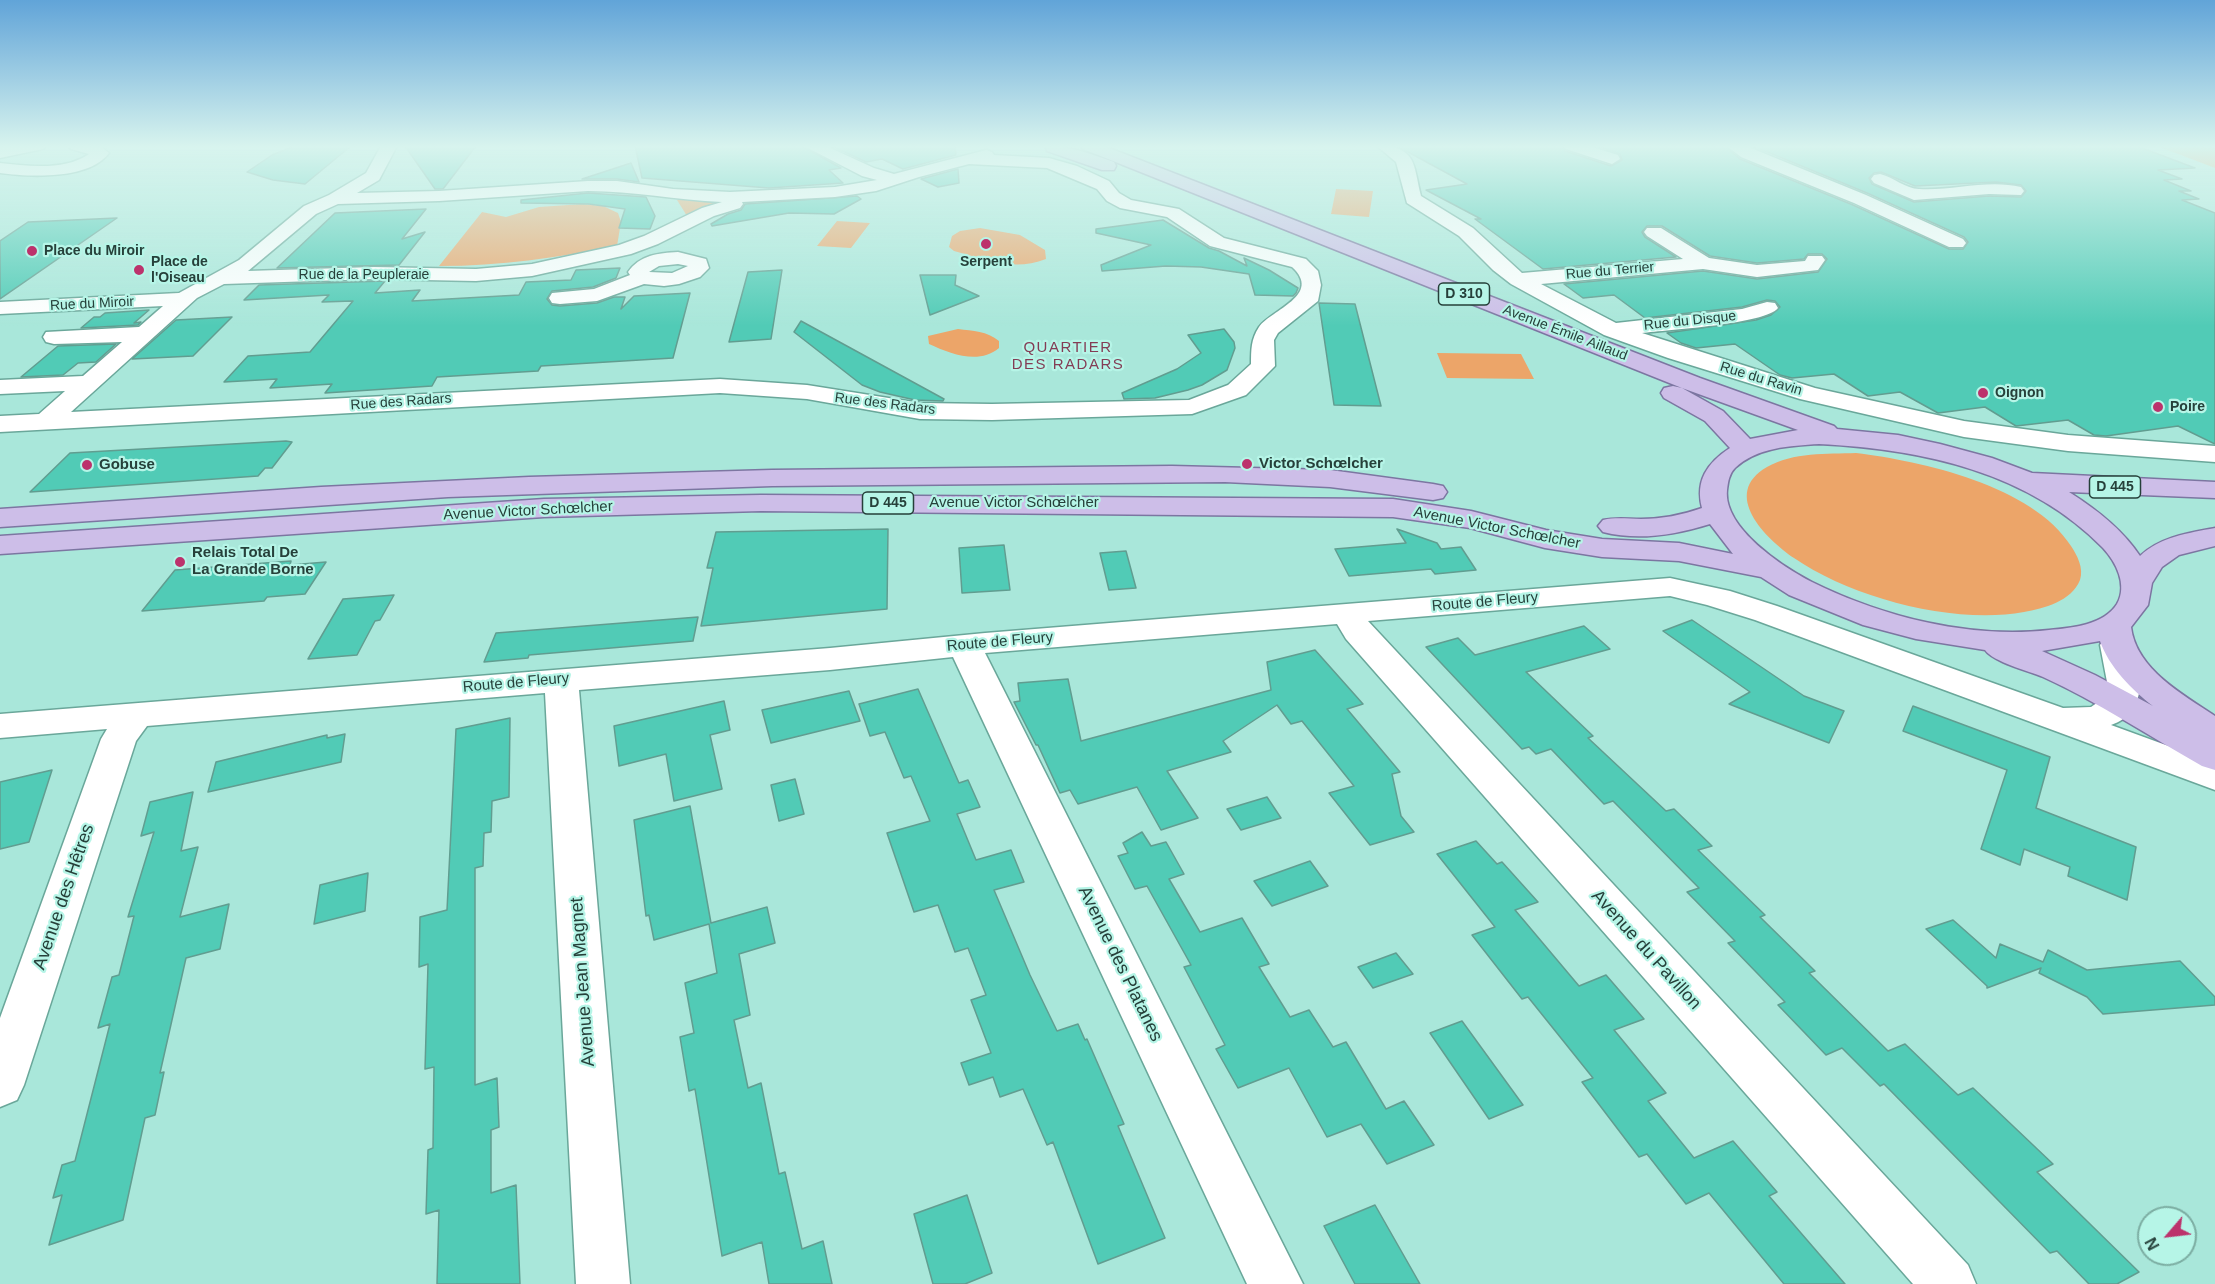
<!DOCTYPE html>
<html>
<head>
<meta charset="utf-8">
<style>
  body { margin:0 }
  #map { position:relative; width:2215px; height:1284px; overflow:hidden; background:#a9e7da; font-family:Helvetica,sans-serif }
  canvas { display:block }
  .north { position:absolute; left:2137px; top:1206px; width:60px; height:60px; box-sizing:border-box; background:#b6f5e7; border:2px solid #7cada2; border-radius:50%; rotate:242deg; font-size:16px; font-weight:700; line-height:24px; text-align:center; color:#26403a }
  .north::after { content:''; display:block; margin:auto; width:21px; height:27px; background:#bc326c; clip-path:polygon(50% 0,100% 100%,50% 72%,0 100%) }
</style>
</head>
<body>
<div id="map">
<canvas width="2215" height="1284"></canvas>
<div class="north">N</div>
</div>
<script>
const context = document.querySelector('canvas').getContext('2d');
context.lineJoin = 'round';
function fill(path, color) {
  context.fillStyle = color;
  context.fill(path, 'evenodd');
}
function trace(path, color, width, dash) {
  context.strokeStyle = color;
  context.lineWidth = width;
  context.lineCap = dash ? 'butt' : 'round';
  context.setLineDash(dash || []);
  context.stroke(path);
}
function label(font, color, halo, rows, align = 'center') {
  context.font = font + ' Helvetica,sans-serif';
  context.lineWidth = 4.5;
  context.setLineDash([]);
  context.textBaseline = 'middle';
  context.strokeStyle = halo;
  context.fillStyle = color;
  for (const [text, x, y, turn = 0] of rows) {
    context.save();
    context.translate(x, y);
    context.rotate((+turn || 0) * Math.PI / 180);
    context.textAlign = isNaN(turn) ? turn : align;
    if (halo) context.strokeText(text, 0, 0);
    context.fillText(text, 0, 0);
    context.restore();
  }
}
fill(new Path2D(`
  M2157,146H2215V168Z
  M1336,189L1373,191L1369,217L1331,214Z
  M684,198L731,200L687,216L677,200Z
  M583,204L603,206L618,213L621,222L617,246C555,258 502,266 439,266L482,212L506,217L539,207Z
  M837,221L870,223L851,248L817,246Z
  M980,228L1020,235L1045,250L1046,259C1013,272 986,259 954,251L949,247L952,236L960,231Z
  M958,329C973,331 987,331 999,341V348C979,365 951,354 929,344L928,336Z
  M1437,353L1521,354L1534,379L1447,378Z
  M1856,453C1922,461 2033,486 2071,546C2077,555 2084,568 2080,580C2071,602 2044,608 2024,612C1954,625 1852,598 1794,558C1766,539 1720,494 1767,467C1793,452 1827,454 1856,453Z`), '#eca569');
const building = new Path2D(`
  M295,146H351L305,184L273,180L247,172L272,155Z
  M405,146H476L443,189H435Z
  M635,146H802L841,168L829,170L843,183L769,188L642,178Z
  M832,146H955L956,155L903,169L882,159L866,162Z
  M1397,146H1562L1565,151L1611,166L1622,160L1620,154L1598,146H1725L1740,159L1853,205L1949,249H1963L1968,242L1964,237L1867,193L1753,146H2137L2195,168L2158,170L2182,179L2164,180L2191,191H2179L2199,199L2182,200L2215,213V444L2178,426L2106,436L2094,435L2068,420L2016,426L1985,407L1938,413L1900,392L1868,396L1834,374L1792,378L1780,375L1735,344L1696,348L1681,343L1667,333L1756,320L1771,315L1780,307L1775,301L1767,300L1742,307L1645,318L1614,295L1583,298L1564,284L1703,271L1757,279L1818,272L1827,259L1822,254H1808L1804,259L1757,263L1710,256L1662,226H1647L1642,232L1645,237L1676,257L1543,269L1475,219H1481L1426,190L1467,184ZM1881,172L1915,186L1996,182L2021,185L2026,191L2021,197L1989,196L1914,202L1872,184L1869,178L1874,173Z
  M631,163L639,182L617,179H582Z
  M958,169L959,183L938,187L921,179Z
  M588,193L646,197L655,216L650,229L619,228L625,209L589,204L521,203V200Z
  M857,196L861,199L834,214L789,213L712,226L711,224L728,214L741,210L745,204Z
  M426,209L402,239L425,232L399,265L277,268L335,213Z
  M117,218L0,299V241L28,222Z
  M1163,220L1209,248L1219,251L1247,266L1244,258L1269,270L1298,288L1296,293L1293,296L1255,295L1249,274L1201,267L1166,266L1102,271L1101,265L1151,245L1096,233V229Z
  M620,268L616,278L593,287L552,291L547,299L552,305L560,306L597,303L614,297H625L621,309L634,296L690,293L673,358L541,366L538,371L437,377L432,386L325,393L332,384L270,388L277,379L224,382L248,356L310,352L353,301L322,302L329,295L244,300L259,285L385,281L375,293L420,290L412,301L519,295L526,282L571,280L576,270Z
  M782,270L771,339L729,342L748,272Z
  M920,275H956L955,285L979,296L930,315Z
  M1319,303L1355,304L1381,406L1334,405Z
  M149,310L134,323L141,322L138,325L81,328L94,317H100L105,313Z
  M232,317L193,356L132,359L176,320Z
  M801,321L944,399L943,401L915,400L880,392L862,385L794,332Z
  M1224,329L1234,342L1235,348L1227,370L1202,385L1188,390L1155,398L1124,399L1122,393L1177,369L1201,353L1188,335Z
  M116,344L96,362L78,363L63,375L21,377L58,346Z
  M286,441L292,442L272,468H265L258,476L30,492L70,453Z
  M888,529L887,609L701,626L713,568H707L716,532Z
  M1397,529L1437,543L1441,549L1461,547L1476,570L1435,574L1431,569L1349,576L1335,549L1406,543Z
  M1004,545L1010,590L962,593L959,548Z
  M1126,551L1136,588L1109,590L1100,553Z
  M291,561L290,565L326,562L305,594L267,597L264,601L142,611L175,570Z
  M394,595L380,620L375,621L357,655L308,659L343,599Z
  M698,617L693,641L529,655L528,658L484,662L496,633Z
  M1692,620L1804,696L1844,711L1829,743L1729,704L1750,692L1663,631Z
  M1584,626L1610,649L1526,672L1593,736L1588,738L1666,811L1674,809L1712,846L1698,850L1765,915L1760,917L1815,971L1809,973L1888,1051L1905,1044L1958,1095L1973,1088L2053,1164L2037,1172L2139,1272L2117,1284H2089L2057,1251L2050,1253L1884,1084L1880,1086L1842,1048L1826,1055L1778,1005L1785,1002L1728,943L1735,941L1687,892L1699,888L1613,801L1604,804L1551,749L1536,754L1529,747L1522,749L1426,647L1458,638L1475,655Z
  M1315,650L1363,704L1347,709L1400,772L1392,774L1401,816L1414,832L1370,845L1329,793L1354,786L1302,721L1291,724L1277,705L1223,741L1231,752L1167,771L1198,818L1161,830L1137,787L1078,804L1070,790L1060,793L1038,745H1036L1014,702L1020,701L1018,683L1068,679L1081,741L1271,690L1267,662Z
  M918,689L959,783L968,780L980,807L957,814L976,860L1011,850L1024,882L994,890L1030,975L1057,1031L1078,1024L1085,1040L1087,1039L1124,1124L1118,1126L1165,1238L1098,1264L1053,1142L1047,1145L1023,1089L1000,1097L993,1077L969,1085L961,1063L991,1053L971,1000L986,995L968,948L955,952L938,905L914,912L887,833L930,821L911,776L904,778L885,732L870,736L859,704Z
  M849,691L860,721L771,743L762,710Z
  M724,701L730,730L710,735L722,789L674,801L666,754L619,766L614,726Z
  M1913,706L2050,757L2036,808L2136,847L2127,900L2068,876L2070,867L2024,849L2020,865L1981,849L2007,770L1903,731Z
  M510,718L509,797L492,801L491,832L484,833L483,866L475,868V1085L497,1078L499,1127L491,1130V1193L516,1185L520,1284H437L439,1210L426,1214L428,1150L433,1148L434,1067L425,1069L428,964L419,967L420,917L447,910L456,729Z
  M345,734L341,762L208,792L216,762L327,735V738Z
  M52,770L29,842L0,849V782Z
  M795,779L804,814L779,821L771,785Z
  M193,792L181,851L198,847L180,917L229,904L220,949L186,958L160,1073L164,1072L155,1115L145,1118L123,1220L49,1245L62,1195L53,1198L62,1165L75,1161L110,1024L98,1028L112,977L119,975L134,916L128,917L154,832L141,836L150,802Z
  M1267,797L1281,818L1241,830L1227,809Z
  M690,806L711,923L767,907L775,943L739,954L750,1015L734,1020L748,1088L761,1083L779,1174L785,1172L802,1249L823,1241L832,1284H769L762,1242L722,1256L695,1089L689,1091L680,1037L694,1033L685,983L717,973L709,924L654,940L649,915L646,916L634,820Z
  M1142,832L1151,846L1166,842L1184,874L1169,879L1200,932L1242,918L1269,964L1259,967L1290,1017L1309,1010L1333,1047L1346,1042L1386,1109L1404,1101L1434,1145L1387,1164L1361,1124L1327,1137L1289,1068L1238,1088L1216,1049L1225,1045L1184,967L1191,965L1147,886L1135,889L1118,856L1128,853L1123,843Z
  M1476,841L1497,864L1502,862L1538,902L1515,910L1579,986L1606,975L1644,1019L1614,1030L1666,1093L1648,1101L1694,1158L1733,1141L1777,1192L1769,1196L1845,1284H1784L1709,1193L1686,1204L1647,1154L1639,1157L1582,1082L1593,1078L1528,997L1522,999L1472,935L1495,927L1437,854Z
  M1310,861L1328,886L1272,906L1254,881Z
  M368,873L365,911L314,924L320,885Z
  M1953,920L1996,958L2000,944L2043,962L2048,950L2087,970L2180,961L2215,997V1005L2103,1014L2087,997L2039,973L2041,968L1987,988V986L1926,929Z
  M1396,953L1413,974L1373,988L1358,967Z
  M1462,1021L1523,1105L1489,1119L1430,1033Z
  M967,1195L992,1273L965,1284H933L914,1214Z
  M1375,1205L1420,1284H1355L1324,1226Z`);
fill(building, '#51cbb6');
trace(building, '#619d90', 1.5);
const minor = new Path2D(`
  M9,146H45L43,149L0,158V148Z
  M69,146H100L109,153C89,180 30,177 0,173V163C28,166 65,171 89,154L71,149Z
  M381,146H397L379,180L357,193L439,191L588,181H617L673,189L730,192L835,187L877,180L862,176L804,146H826L874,168L894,174L986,150L992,152L994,155L1049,158L1077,166L1109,181L1119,193L1131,200L1179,209L1224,238L1306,259L1318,271L1321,285L1318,301L1278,333L1274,340L1275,366L1246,395L1192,414L992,420L920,419L807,399L720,393L0,432V416L39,414L65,391L0,394V380L83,376L122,342L54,344L46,342L43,337L46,332L139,327L163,306L0,314V302L179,293L239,260L304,206L329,195L366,173ZM969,164L1047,168L1097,189L1107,201L1120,208L1167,217L1210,246L1292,267C1323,295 1271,310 1259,327C1251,339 1251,350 1251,364L1228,385L1189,400L992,404L920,403L807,385L720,379L71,412L197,298L224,284L374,279L476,281L532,276L631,254L658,244L714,216L740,208L743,204L742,202L835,197L876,191L919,177ZM588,191C633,191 677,200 722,202L702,208L644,236L619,245L532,264L476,269L374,267L248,271L316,214L338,204L439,201Z
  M1377,146C1417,146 1413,164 1421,196L1473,228L1522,273L1683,259L1647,236L1644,232L1647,228H1661L1709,258L1757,265L1805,261L1808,256H1822L1825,260L1818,270L1757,277L1703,269L1541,284L1616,323L1742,309L1767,302L1775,303L1778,308C1766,324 1666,330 1642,333L1815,388L1964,421L2068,435L2215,446V462L2068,451L1964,437L1800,399L1668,358L1604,335L1511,284L1493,270L1459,236L1407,203L1396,162Z
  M1564,146H1589L1618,155L1620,159L1612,164L1566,149Z
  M1727,146H1746L1866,195L1963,239L1966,243L1963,247H1949L1854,203L1741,157Z
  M1880,174C1893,177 1906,189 1919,189C1953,191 1987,179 2021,187L2024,191L2021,195L1989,194L1914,200L1874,183L1871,179L1874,175Z
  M678,252L706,259L709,268L700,277L679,284L664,286L644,284L597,301L560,304L552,303L549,298L552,293L594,289L630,275L628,272C640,255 658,253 678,252ZM678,264L688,266L672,273L649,272L659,266Z
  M1670,578L1730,591L1777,606L2063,708L2091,707L2104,698L2107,682L2100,645L2105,638L2117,635L2129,638C2147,665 2147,714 2111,725L2215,763V790L1755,620L1707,605L1670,596L1368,621L1968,1265L1976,1284H1913L1346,639L1337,624L985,653L1303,1284H1247L953,657L830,670L579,690L630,1284H576L545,693L147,726L136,741L24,1085L17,1100L0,1107V1018L101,739L107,729L0,738V714L830,648L985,633Z`);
const major = new Path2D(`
  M1046,146C1071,146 1091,154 1114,162L1116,166L1114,170H1102L1047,151Z
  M1081,146H1104L1700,378L1834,426L1837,429L1898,435L1940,444L1992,458L2032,473L2215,482V498L2069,492C2096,509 2122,529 2140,556C2160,537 2188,533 2215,528V546L2179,555L2162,567L2152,583L2148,605L2131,627C2136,669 2182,694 2215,716V770L2202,766C2149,736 2098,702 2043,677C2029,671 1993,662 1985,650L1916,639L1863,625L1789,595L1761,577L1679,561L1602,557L1545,548L1470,528L1393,517L761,511L544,517L0,554V536L544,499L761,495L1393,499L1471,511L1546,530L1602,539L1679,543L1733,554L1710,524C1675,535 1638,541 1603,532L1598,526L1603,520C1616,517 1628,519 1641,519C1662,519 1682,515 1702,508C1695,481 1707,463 1730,448L1705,421L1664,398L1661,393L1664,388L1673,386L1682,388L1083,149ZM1682,388L1798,430L1750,439L1723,411ZM1819,444C1922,449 2029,472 2103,548C2116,562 2128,585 2117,604C2104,625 2071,628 2049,630C1970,639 1883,617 1812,582C1783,567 1723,528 1727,490C1728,482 1729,474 1735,468C1757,447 1790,446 1819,444ZM2100,641C2109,667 2132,690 2153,706L2095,675L2042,651Z
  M1172,466L1330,470L1433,484L1443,486L1447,492L1443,498L1433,500L1330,487L1225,482L772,486L448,497L0,527V509L321,487L529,477L772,470Z`);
trace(minor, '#6aa79a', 3);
trace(major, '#7c76a1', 3);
fill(minor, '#fff');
fill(major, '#cdbee8');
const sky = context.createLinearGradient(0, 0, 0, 326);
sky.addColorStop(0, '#61a4d8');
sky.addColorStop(0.45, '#d8f4ee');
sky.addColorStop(1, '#d8f4ee00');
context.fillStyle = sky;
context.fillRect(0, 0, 2215, 326);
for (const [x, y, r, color] of [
  [986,244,6,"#bc326c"],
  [32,251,6,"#bc326c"],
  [139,270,6,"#bc326c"],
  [1983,393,6,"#bc326c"],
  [2158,407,6,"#bc326c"],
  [1247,464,6,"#bc326c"],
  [87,465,6,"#bc326c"],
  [180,562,6,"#bc326c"]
]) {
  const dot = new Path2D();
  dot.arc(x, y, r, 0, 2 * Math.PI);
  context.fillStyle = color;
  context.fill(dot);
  trace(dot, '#b6f5e7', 2);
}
label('bold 14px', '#26403a', '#b6f5e7', [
  ["Place du Miroir",44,251],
  ["Place de",151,262],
  ["l'Oiseau",151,278],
  ["Serpent",986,262,"center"],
  ["Oignon",1995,393],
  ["Poire",2170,407]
], 'left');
label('14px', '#26403a', '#b6f5e7', [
  ["Rue du Terrier",1610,271,-5],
  ["Rue de la Peupleraie",364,275],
  ["Rue du Miroir",92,304,-3],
  ["Rue du Disque",1690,321,-6],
  ["Avenue Émile Aillaud",1565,333,21],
  ["Rue du Ravin",1761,379,17],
  ["Rue des Radars",401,402,-4],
  ["Rue des Radars",885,404,7]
]);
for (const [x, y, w] of [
  [1464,294,51],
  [2115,487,51],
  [888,503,51]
]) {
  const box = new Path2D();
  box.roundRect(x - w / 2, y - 11, w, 22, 4.5);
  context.fillStyle = '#b6f5e7';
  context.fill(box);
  trace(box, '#26403a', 1.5);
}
label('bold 14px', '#26403a', null, [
  ["D 310",1464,294],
  ["D 445",2115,487],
  ["D 445",888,503]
]);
context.letterSpacing = '1.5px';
label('15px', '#833d55', '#b6f5e7', [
  ["QUARTIER",1068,348],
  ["DES RADARS",1068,365]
]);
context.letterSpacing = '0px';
label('bold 15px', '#26403a', '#b6f5e7', [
  ["Victor Schœlcher",1259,464],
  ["Gobuse",99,465],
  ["Relais Total De",192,553],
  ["La Grande Borne",192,570]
], 'left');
label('15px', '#26403a', '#b6f5e7', [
  ["Avenue Victor Schœlcher",1014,503],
  ["Avenue Victor Schœlcher",528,511,-3],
  ["Avenue Victor Schœlcher",1497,528,11],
  ["Route de Fleury",1485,602,-5],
  ["Route de Fleury",1000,642,-5],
  ["Route de Fleury",516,683,-5]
]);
label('18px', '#26403a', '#b6f5e7', [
  ["Avenue des Hêtres",64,897,-71],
  ["Avenue du Pavillon",1646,950,48],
  ["Avenue des Platanes",1120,964,64],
  ["Avenue Jean Magnet",583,982,-94]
]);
</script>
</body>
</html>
